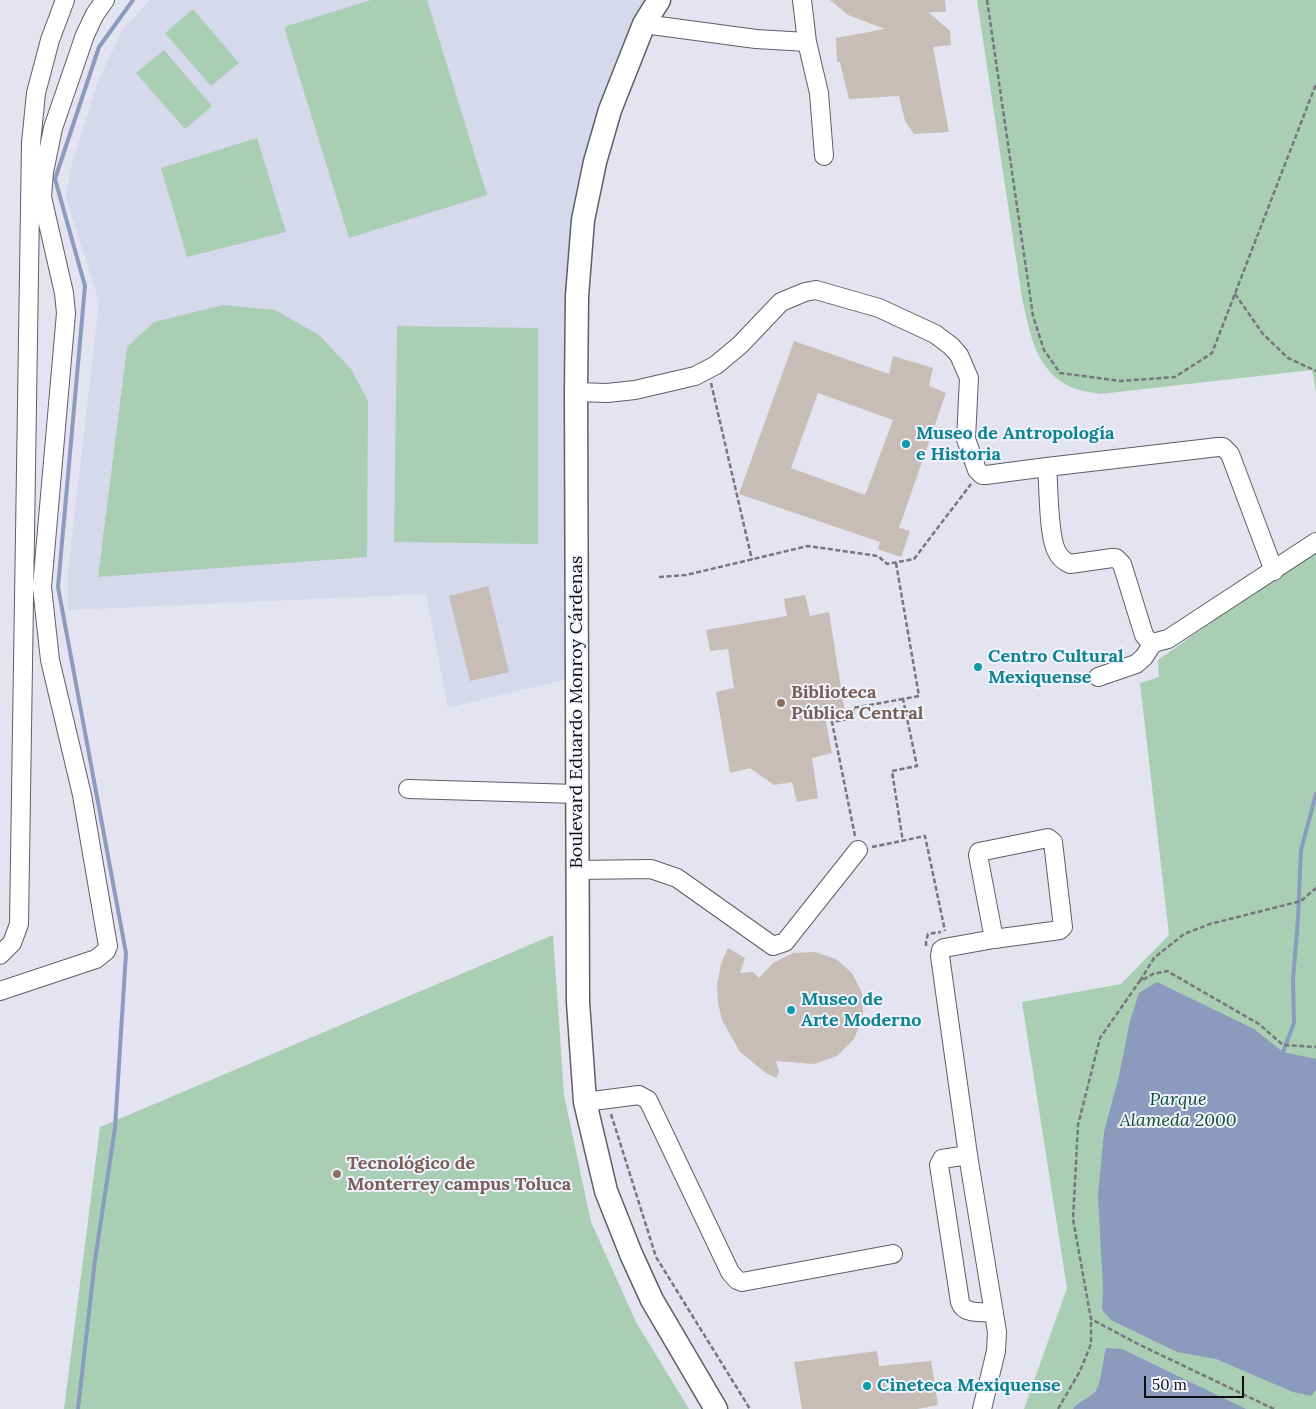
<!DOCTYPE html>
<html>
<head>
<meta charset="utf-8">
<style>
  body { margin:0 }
  #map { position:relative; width:1316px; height:1409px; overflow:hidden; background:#e3e4f0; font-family:Lora,serif }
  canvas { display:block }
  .scale { position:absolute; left:1144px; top:1376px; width:100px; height:22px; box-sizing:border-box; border:2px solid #0d0e12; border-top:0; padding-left:6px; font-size:15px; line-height:18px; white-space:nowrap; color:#0d0e12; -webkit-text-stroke:4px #f0f2fe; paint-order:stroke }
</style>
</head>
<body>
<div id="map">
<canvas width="1316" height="1409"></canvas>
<div class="scale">50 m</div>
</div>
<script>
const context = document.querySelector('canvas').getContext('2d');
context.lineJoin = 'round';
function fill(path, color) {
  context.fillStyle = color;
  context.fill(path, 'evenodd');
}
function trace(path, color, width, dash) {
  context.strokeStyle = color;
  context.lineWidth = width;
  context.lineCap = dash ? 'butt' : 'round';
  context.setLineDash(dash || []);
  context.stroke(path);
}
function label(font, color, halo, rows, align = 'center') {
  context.font = font + ' Lora,serif';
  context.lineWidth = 4;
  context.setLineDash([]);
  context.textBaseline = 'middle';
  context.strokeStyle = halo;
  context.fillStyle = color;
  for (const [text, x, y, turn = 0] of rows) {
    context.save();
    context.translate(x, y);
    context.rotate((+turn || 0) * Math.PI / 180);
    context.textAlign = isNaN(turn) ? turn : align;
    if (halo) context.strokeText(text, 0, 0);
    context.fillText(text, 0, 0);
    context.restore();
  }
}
fill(new Path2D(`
  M150,0H649L574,209L567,679L448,708L426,594L68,610V572L99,302L66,197L70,170L98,81L123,29Z`), '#d6d8eb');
fill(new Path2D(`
  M371,0H427L487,195L349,238L284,27Z
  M977,0H1316V392L1312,370L1100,394C1091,392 1081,391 1073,388C1035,372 1030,333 1022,298Z
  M193,9L239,63L211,86L165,33Z
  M164,50L212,106L185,129L136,73Z
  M257,138L286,232L187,257L161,168Z
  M223,305L275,310L319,335L351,369L368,401L367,557L98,577L127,347L154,322Z
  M397,326L538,328V544L394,542Z
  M1316,548V1409H1024L1067,1288L1022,1002L1121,984L1169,935L1140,683L1159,677L1158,660Z
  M553,935L564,1095L591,1222L636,1322L689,1409H64L100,1127Z`), '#aaceb4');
fill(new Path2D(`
  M1157,982L1254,1029L1283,1052L1316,1059V1390L1311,1396L1293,1392L1216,1359L1177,1352L1111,1320L1102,1310L1103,1288L1098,1196L1104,1132L1119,1076L1130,1021L1139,993Z
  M1106,1348L1122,1349L1246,1409H1073L1075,1406C1081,1401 1090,1397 1095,1392C1101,1385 1103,1359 1106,1348Z`), '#8a9bbe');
trace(new Path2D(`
  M1283,1052L1294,1023L1293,980L1298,919L1301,850L1316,794
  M78,1409L95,1260L115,1128L126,953L58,587L85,286L55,179L99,47L133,0`), '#8a9bbe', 4);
fill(new Path2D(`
  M830,0H945L946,12H928L950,31L951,45L933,47L949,132L914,134L905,121L899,96L849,99L840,62H837L836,38L885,29L848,15Z
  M794,341L889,374L893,356L933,368L929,386L946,393L899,528L910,531L901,557L878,549L880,542L739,494ZM818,393L893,420L865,495L791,468Z
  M488,586L509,672L470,681L449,596Z
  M805,595L810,616L829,612L845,713L825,717L832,753L812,758L818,798L797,802L792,782L774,785L750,768L730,773L716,692L734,688L728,649L710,651L706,630L787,616L784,599Z
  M728,948L745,958L740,973L753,972L759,978L773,963L793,953L815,952L836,959L852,973L862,993L863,1017L854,1039L837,1056L814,1064L776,1061L779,1072L776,1078L766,1073L740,1052L722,1020L718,1003L717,985L721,964Z
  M877,1351L879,1366L931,1361L938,1405L917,1409H802L794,1362Z`), '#c8bcb6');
const minor = new Path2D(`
  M644,24L756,39L807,42L802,0
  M807,42L819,93L824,156
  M576,392L607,393L635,390L695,376L716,365L740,345L781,302L805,292L816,290L879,308L935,334L951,346L959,355L969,378L966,439L977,470L982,475H986L1047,467C1049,488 1048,532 1056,550C1059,557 1063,561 1070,564L1112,558H1116L1122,564L1144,635L1148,640L1153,643L1168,639L1316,542
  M1047,467L1218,447H1223L1230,454L1274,571
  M1098,677L1136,664L1144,657L1153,643
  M408,789L577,794
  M1048,838L1053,842L1063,927L1060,930L994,939L978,855L979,852Z
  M577,870L651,869L677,878L773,946L785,942L858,850
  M0,955L12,943L19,924L31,143L36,93L50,40L65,0
  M0,991L96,959L106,951L108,946L82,795L50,660L42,587L66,313L64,293L42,197L44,172L53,128L85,35L95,14L105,0
  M585,1102L639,1095L648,1100L730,1272L737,1280L742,1282L893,1254
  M968,1155L942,1159L939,1165L960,1302C964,1315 982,1312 994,1312
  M982,1409L996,1351L997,1332L968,1155L940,956L941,950L944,948L994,939`);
const major = new Path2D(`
  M659,0L644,24L610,110L595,162L583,220L577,296L576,392L578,1002L585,1102L606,1191L631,1254L652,1300L716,1409`);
trace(minor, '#5d5e68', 20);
trace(major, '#5d5e68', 25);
trace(new Path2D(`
  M987,0L1033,316L1044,350L1060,373L1121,381L1175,377L1212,353L1316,84
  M1235,294L1263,334L1288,358L1316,371
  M711,383L752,560
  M896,563L919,696L903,699L917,766L892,771L903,842
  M659,577L686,575L808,546L878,556L887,564L914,559L971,484
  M855,836L832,722L854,718L853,708L903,699
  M872,847L925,836L945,931
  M926,946V942L928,934L941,932
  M1140,981L1154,958L1184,934L1210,924L1301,901L1316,888
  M611,1114L656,1257L750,1409
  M1058,1409L1080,1371L1091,1344V1319
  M1274,1409L1138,1344L1091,1319L1073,1219L1078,1125L1100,1038L1139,982L1153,974L1167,971L1259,1024L1283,1045L1316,1047`), '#76777e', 2.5, [5, 2.5]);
trace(minor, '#fff', 18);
trace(major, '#fff', 22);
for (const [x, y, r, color] of [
  [906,444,5,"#0f9aa8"],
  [978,667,5,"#0f9aa8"],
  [781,703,5,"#8d6e63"],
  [791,1010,5,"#0f9aa8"],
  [337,1174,5,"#8d6e63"],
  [867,1386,5,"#0f9aa8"]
]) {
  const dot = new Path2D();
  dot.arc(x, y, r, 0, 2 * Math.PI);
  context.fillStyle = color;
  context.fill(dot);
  trace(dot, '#f0f2fe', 2);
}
label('bold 18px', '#0d838f', '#f0f2fe', [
  ["Museo de Antropología",916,434],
  ["e Historia",916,455],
  ["Centro Cultural",988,657],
  ["Mexiquense",988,678],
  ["Museo de",801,1000],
  ["Arte Moderno",801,1021],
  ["Cineteca Mexiquense",877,1386]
], 'left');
label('bold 18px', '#785e54', '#f0f2fe', [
  ["Biblioteca",791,693],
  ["Pública Central",791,714],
  ["Tecnológico de",347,1164],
  ["Monterrey campus Toluca",347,1185]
], 'left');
label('18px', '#0d0e12', '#f0f2fe', [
  ["Boulevard Eduardo Monroy Cárdenas",577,712,-90]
]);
label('italic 18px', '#0f4e2b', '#f0f2fe', [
  ["Parque",1178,1100],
  ["Alameda 2000",1178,1121]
]);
</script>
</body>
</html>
